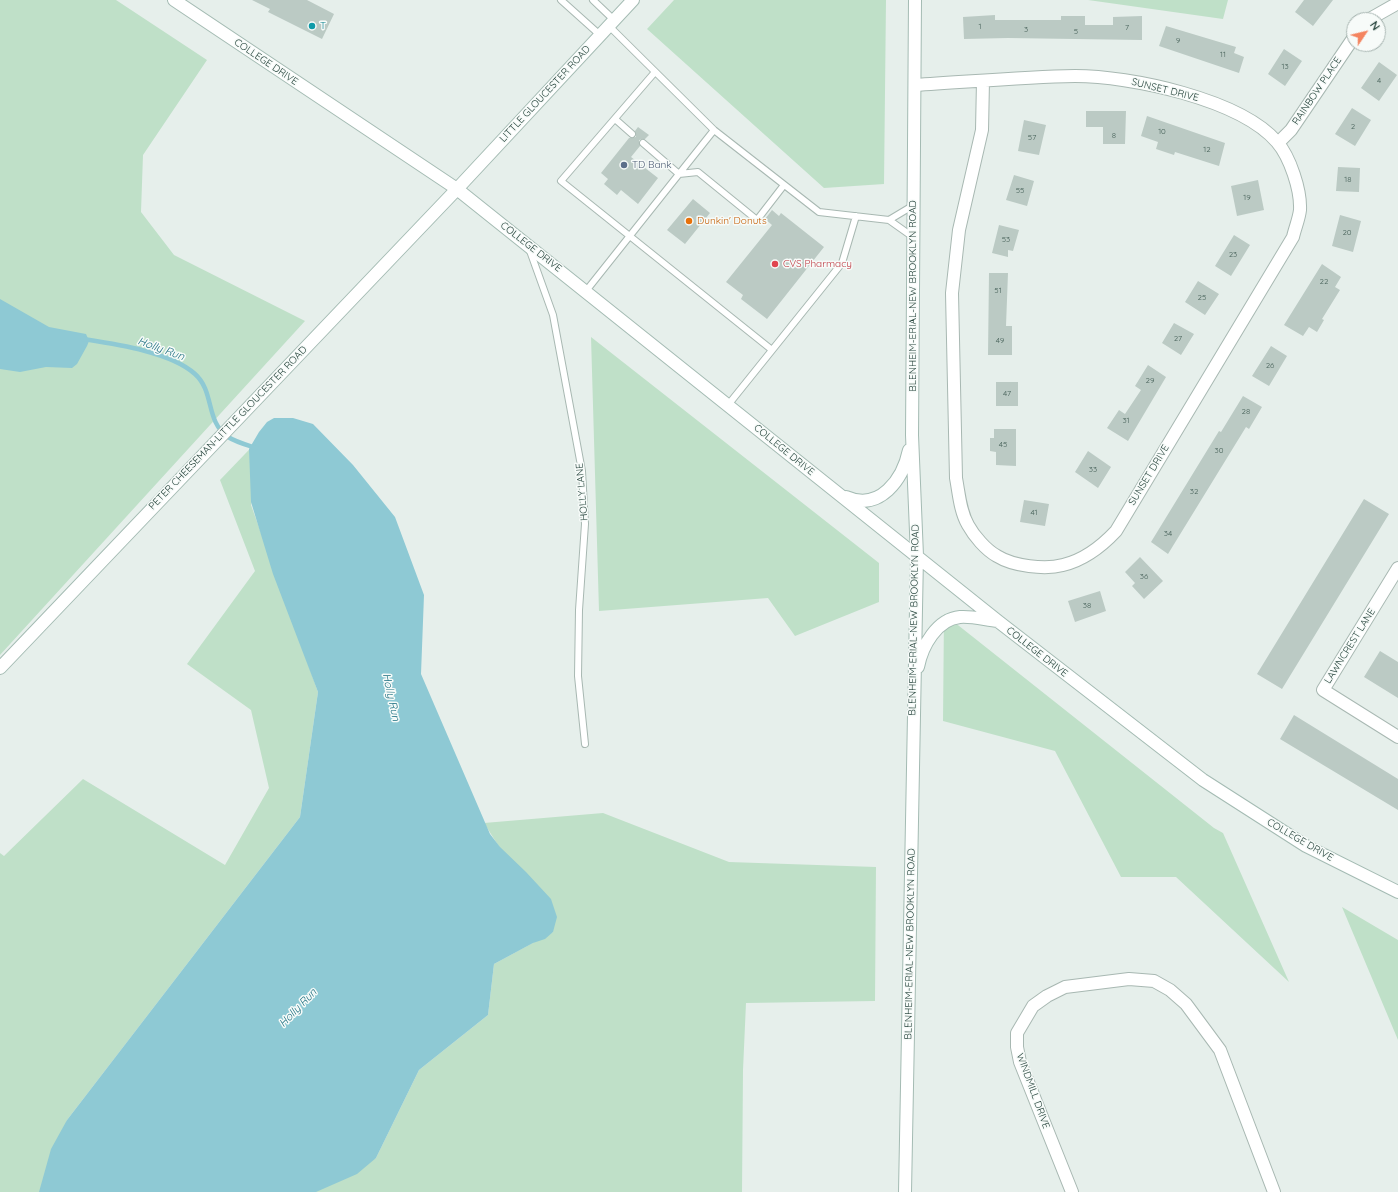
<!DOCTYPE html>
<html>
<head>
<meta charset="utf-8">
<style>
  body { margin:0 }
  #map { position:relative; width:1398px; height:1192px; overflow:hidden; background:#e6efeb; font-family:Quicksand,sans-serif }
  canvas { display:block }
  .north { position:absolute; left:1346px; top:12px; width:40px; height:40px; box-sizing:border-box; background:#f7fbf9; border:1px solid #a3b1ad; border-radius:50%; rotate:55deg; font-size:11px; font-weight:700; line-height:16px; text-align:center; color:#24423a }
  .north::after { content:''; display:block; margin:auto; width:14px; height:18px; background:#f4845f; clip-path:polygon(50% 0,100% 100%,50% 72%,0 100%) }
</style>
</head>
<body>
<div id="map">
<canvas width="1398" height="1192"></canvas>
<div class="north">N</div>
</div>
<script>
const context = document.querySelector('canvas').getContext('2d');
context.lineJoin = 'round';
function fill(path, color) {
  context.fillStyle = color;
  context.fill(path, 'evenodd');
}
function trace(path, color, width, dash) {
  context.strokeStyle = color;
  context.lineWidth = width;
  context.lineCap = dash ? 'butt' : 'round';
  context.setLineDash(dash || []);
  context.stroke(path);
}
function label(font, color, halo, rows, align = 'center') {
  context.font = font + ' Quicksand,sans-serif';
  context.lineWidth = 3;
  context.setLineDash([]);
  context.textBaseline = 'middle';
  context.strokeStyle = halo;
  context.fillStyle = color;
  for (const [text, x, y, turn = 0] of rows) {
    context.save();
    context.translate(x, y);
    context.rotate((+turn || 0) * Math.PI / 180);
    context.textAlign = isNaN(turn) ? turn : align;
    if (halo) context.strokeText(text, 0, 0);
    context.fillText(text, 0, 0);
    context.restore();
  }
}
fill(new Path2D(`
  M0,0H116L207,60L143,155L141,212L174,255L305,321L0,655Z
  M674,0H886L884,184L824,188L647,29Z
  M1088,0H1228L1223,19Z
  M591,337L879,563V602L795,636L768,598L599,611Z
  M268,430L251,505L318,692L300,817L67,1120L50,1192H0V853L4,856L83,779L225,865L269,788L251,710L187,664L255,571L220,480Z
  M944,614L1214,828L1223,833L1289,982L1176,877H1121L1055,751L943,721Z
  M603,813L729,862L876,867L875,1001L746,1003L743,1070L742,1192H300L376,1158L419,1070L488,1015L494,964L553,932L484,823Z
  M1342,907L1398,940V1040Z`), '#bfe0c8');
fill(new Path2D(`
  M0,299L49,327L86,334L89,341L87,346L77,364L72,368L46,367L20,372L0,369Z
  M274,418H293L313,424L353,465L395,517L424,595L421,674L490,834L500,847L526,872L551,899L557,917L553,932L545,939L533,943L494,964L488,1015L419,1070L376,1158L357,1174L316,1192H39L51,1149L67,1120L300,817L318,692L273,574L251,502L249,449L259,432L267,422Z`), '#8ec9d4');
trace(new Path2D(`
  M83,339C115,344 171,352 195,374C215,392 205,421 228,437C236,442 247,445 256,448`), '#8ec9d4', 4.5);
fill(new Path2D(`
  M252,0H307L334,14L322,39L268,12L270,9Z
  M1304,0H1333L1313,26L1295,12Z
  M995,15V20H1061V16H1085V25H1113V17L1142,16V40L1008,38L964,39L963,17Z
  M1166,26L1236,47L1234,53L1244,57L1239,73L1159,46Z
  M1284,49L1302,61L1285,86L1268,74Z
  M1379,62L1397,75L1379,101L1361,88Z
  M1352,108L1371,120L1355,146L1335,134Z
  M1086,111H1126L1125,144H1103V127H1086Z
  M1147,116L1225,143L1219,166L1175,152L1174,155L1156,149L1158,142L1141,136Z
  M1024,120L1046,125L1039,155L1018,151Z
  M638,127L649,135L645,139L639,140L640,146L631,157L658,178L638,204L621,190L617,195L604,184L608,179L601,173L629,138L636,137L635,131Z
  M1338,167L1360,168L1359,192L1336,191Z
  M1014,175L1034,181L1027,206L1006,200Z
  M1258,180L1264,210L1237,216L1231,186Z
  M693,199L710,213L685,244L667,230Z
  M772,210L779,216L781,213L824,247L767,319L741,299L743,295L726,282L772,225L765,219Z
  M1340,215L1361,221L1353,252L1332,246Z
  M999,225L1019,230L1013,251L1008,250V257L992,253Z
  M1234,235L1250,245L1231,276L1215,266Z
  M1322,264L1341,277L1335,287L1340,290L1322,319L1324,320L1317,332L1309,327L1303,336L1284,325Z
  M989,273H1008L1006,326H1012V355H988Z
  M1198,281L1219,294L1205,315L1185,302Z
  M1174,323L1194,334L1181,355L1162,343Z
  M1271,346L1287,356L1269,386L1252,376Z
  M1148,365L1166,377L1128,441L1107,428L1119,410L1125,414L1141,390L1135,386Z
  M996,382H1018V406H996Z
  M1243,396L1262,407L1249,429L1246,427L1168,554L1151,542L1219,431L1221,432Z
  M994,429H1016V466L996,465V452L990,451V438H994Z
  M1088,451L1111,467L1098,488L1075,472Z
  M1364,499L1389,514L1282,689L1257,674Z
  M1024,500L1049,504L1045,526L1020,522Z
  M1140,557L1163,581L1144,599L1132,586L1135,583L1125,572Z
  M1100,591L1106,611L1075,622L1068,601Z
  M1380,651L1398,662V698L1364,677Z
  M1294,715L1398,779V810L1280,739Z`), '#bbcac4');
const lane = new Path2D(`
  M561,0L600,35
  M593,0L614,20
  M609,26L714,130L819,212L889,220
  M655,72L561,181L772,350
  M615,119L632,134
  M643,143L679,174L698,172L757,220L784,185
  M913,237L889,220L914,205
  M530,251L553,315L582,471L585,524L579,610L578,676L585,744
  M586,291L714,130
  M728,405L842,263L856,216`);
const street = new Path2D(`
  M1368,20L1398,3
  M915,85C968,82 1021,77 1075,76C1130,76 1240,99 1277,142C1290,157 1301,190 1300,210C1299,219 1295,228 1293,237L1116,531C1101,547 1084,560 1063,565C1045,570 1013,566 997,556C986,550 974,536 968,525C960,511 959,494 956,478L952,293L959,230L982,130L983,81
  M1278,143L1291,130L1354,37
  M1398,568L1323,690L1398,737
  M1072,1192L1020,1062L1017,1047V1033L1033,1006L1047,996L1065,987L1129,979L1154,981L1170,990L1186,1004L1220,1050L1274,1192`);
const secondary = new Path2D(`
  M174,0L457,189L999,622L1203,780L1306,846L1398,892
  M846,497C880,512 903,479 909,450
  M918,667C922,646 937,619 960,617C973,616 986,620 998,621
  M0,668L457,189L633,0
  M905,1192L917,556L912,435L915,0`);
trace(lane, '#a8b8b2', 8);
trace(street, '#a8b8b2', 14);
trace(secondary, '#a4bbb3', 14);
trace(lane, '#fff', 6);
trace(street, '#fff', 12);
trace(secondary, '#fff', 12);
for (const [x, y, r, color] of [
  [312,26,4,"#0f9aa8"],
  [624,165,4,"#5c6f8a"],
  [689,221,4,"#e8710a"],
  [775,264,4,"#e0444e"]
]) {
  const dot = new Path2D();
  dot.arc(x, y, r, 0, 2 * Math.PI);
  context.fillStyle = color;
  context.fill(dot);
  trace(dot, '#f7fbf9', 1.5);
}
label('8px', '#4a645c', null, [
  ["1",980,27],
  ["7",1127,28],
  ["3",1026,30],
  ["5",1076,32],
  ["9",1178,41],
  ["11",1223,55],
  ["13",1285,67],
  ["4",1379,81],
  ["2",1353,127],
  ["10",1162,132],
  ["8",1114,136],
  ["57",1032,138],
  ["12",1207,150],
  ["18",1348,180],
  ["55",1020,191],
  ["19",1247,198],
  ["20",1347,233],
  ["53",1006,240],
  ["23",1233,255],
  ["22",1324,282],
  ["51",998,291],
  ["25",1202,298],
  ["27",1178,339],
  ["49",1000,341],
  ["26",1270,366],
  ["29",1150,381],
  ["47",1007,394],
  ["28",1246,412],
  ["31",1126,421],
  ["45",1003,445],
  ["30",1219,451],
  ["33",1093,470],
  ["32",1194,492],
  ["41",1034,513],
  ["34",1168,534],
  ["36",1144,577],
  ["38",1087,606]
]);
label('10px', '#0d838f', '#f7fbf9', [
  ["T",320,26]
], 'left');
label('10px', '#24423a', '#f7fbf9', [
  ["COLLEGE DRIVE",266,62,34],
  ["SUNSET DRIVE",1165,90,14],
  ["RAINBOW PLACE",1317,91,-56],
  ["LITTLE GLOUCESTER ROAD",545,94,-47],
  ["COLLEGE DRIVE",531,247,38],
  ["BLENHEIM-ERIAL-NEW BROOKLYN ROAD",913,296,-90],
  ["PETER CHEESEMAN-LITTLE GLOUCESTER ROAD",228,428,-46],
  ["COLLEGE DRIVE",784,450,39],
  ["SUNSET DRIVE",1149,475,-59],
  ["HOLLY LANE",582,492,-95],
  ["BLENHEIM-ERIAL-NEW BROOKLYN ROAD",914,620,-89],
  ["LAWNCREST LANE",1350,646,-58],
  ["COLLEGE DRIVE",1037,652,38],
  ["COLLEGE DRIVE",1300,840,30],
  ["BLENHEIM-ERIAL-NEW BROOKLYN ROAD",910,944,-89],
  ["WINDMILL DRIVE",1033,1091,70]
]);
label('10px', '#4e5e75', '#f7fbf9', [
  ["TD Bank",632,165]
], 'left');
label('10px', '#c56008', '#f7fbf9', [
  ["Dunkin' Donuts",697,221]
], 'left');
label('10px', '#be3a42', '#f7fbf9', [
  ["CVS Pharmacy",783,264]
], 'left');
label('italic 11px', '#1c6f80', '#f7fbf9', [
  ["Holly Run",161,349,20],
  ["Holly Run",391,697,78],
  ["Holly Run",298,1008,-46]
]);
</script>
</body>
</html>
